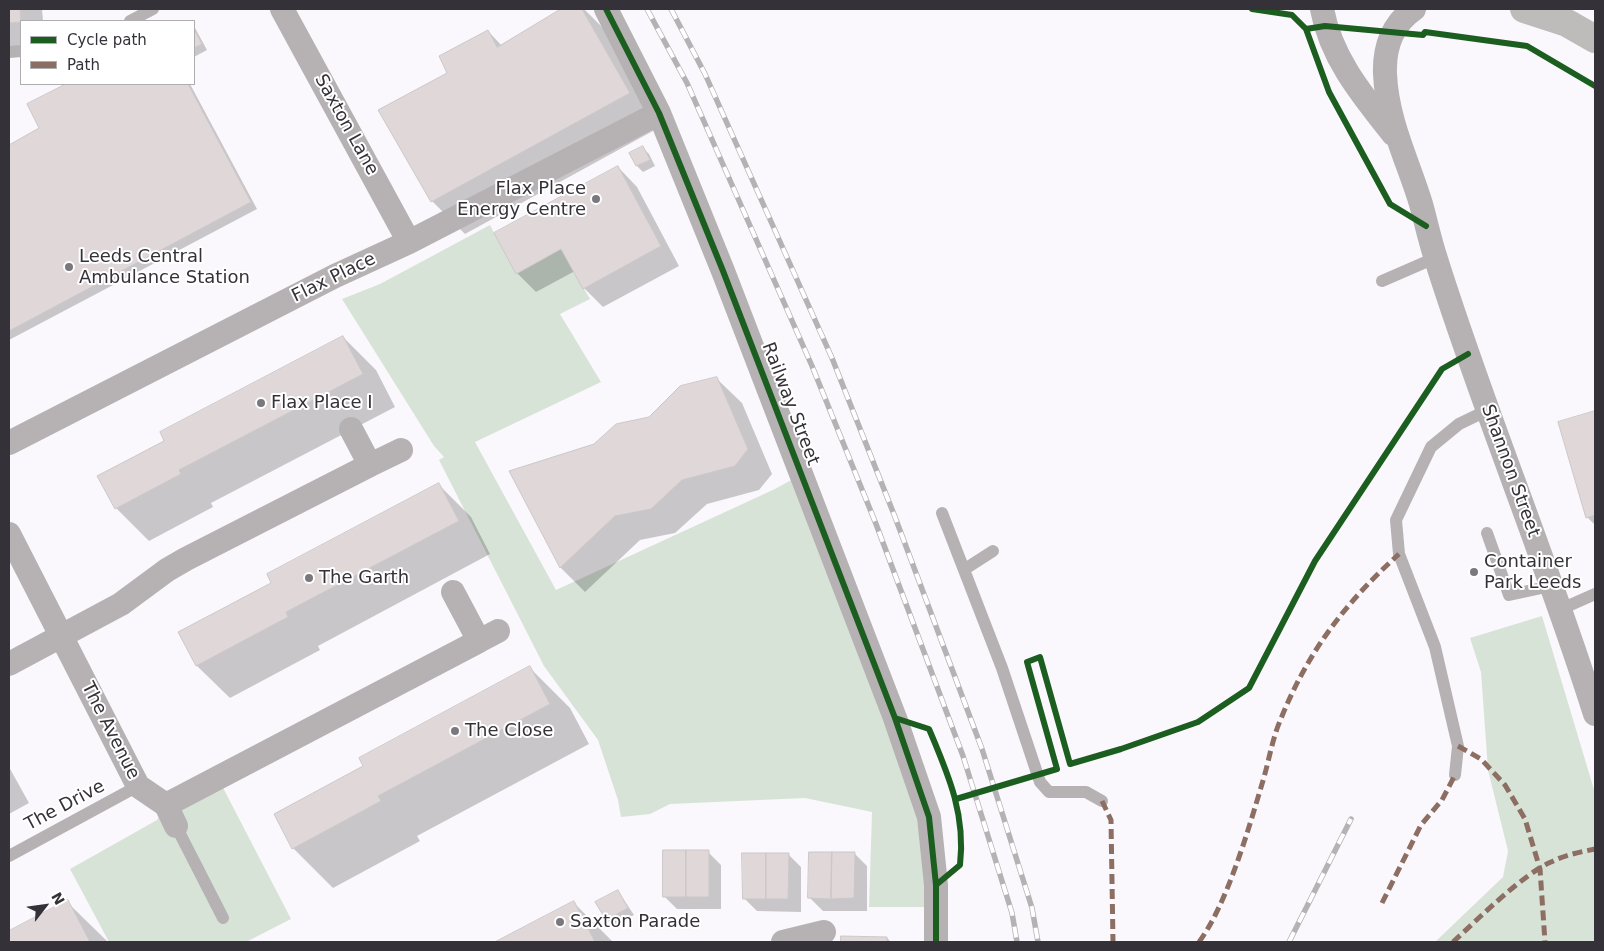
<!DOCTYPE html>
<html>
<head>
<meta charset="utf-8">
<style>
  body { margin:0 }
  #map { position:relative; width:1604px; height:951px; overflow:hidden; background:#faf8fc; font-family:"DejaVu Sans",sans-serif }
  canvas { display:block }
  .frame { position:absolute; inset:0; border:10px solid #353138; pointer-events:none }
  .legend { position:absolute; left:20px; top:20px; width:175px; height:65px; box-sizing:border-box; background:#fff; border:1px solid #aeadaf; margin:0; padding:6px 9px; list-style:none; font-size:15px; color:#353138 }
  .legend li { display:flex; align-items:center; gap:10px; height:25px }
  .legend b { width:25px; border:1px solid #aeadaf }
  .north { position:absolute; left:20px; top:881px; width:50px; height:50px; -webkit-text-stroke:4px #fff; paint-order:stroke; rotate:60deg; font-size:14px; font-weight:700; line-height:20px; text-align:center; color:#353138 }
  .north::after { content:''; display:block; margin:auto; width:18px; height:22px; background:#353138; clip-path:polygon(50% 0,100% 100%,50% 72%,0 100%) }
</style>
</head>
<body>
<div id="map">
<canvas width="1604" height="951"></canvas>
<div class="frame"></div>
<ul class="legend">
<li><b style="height:6px;background:#1b5e20"></b>Cycle path</li>
<li><b style="height:6px;background:#8d6e63"></b>Path</li>
</ul>
<div class="north">N</div>
</div>
<script>
const context = document.querySelector('canvas').getContext('2d');
context.lineJoin = 'round';
function fill(path, color) {
  context.fillStyle = color;
  context.fill(path, 'evenodd');
}
function trace(path, color, width, dash) {
  context.strokeStyle = color;
  context.lineWidth = width;
  context.lineCap = dash ? 'butt' : 'round';
  context.setLineDash(dash || []);
  context.stroke(path);
}
function label(font, color, halo, rows, align = 'center') {
  context.font = font + ' "DejaVu Sans",sans-serif';
  context.lineWidth = 4;
  context.setLineDash([]);
  context.textBaseline = 'middle';
  context.strokeStyle = halo;
  context.fillStyle = color;
  for (const [text, x, y, turn = 0] of rows) {
    context.save();
    context.translate(x, y);
    context.rotate((+turn || 0) * Math.PI / 180);
    context.textAlign = isNaN(turn) ? turn : align;
    if (halo) context.strokeText(text, 0, 0);
    context.fillText(text, 0, 0);
    context.restore();
  }
}
fill(new Path2D(`
  M490,225L516,274L561,249L590,299L560,314L601,382L475,442L556,590L775,489L802,474L929,817L936,907H869L872,812L805,798L670,804L650,814L621,817L618,800L598,740L544,666L439,460L444,457L434,446L342,299L380,284Z
  M1542,616L1595,793V942H1435L1503,877L1508,851L1488,770L1481,672L1470,638Z
  M218,778L291,919L246,942H109L70,869L157,820L166,805Z`), '#d8e3d8');
fill(new Path2D(`
  M9,9H42L43,21H21V48L9,49Z
  M564,9H584L609,34L662,126L465,234L432,201L448,73L488,31L502,46Z
  M194,26L207,50L194,57Z
  M68,84H190L257,209L9,340V146L41,129L28,105Z
  M643,148L649,154L655,166L643,172L637,166L631,153Z
  M618,167L637,187L679,266L603,307L584,288L575,271L536,292L517,273Z
  M343,337L376,370L395,407L211,503L213,507L149,541L116,508Z
  M717,379L742,403L772,474L759,490L707,504L675,533L640,540L585,592L561,568L511,472L595,445L649,418Z
  M1595,412V525L1587,517L1559,423Z
  M438,484L471,517L490,554L318,646L320,650L230,698L197,666L180,632L273,583Z
  M530,668L570,708L589,744L417,836L420,841L333,888L293,848L365,767Z
  M9,767L29,803L9,814Z
  M708,852L721,865V909H677L664,896Z
  M854,853L867,866V911H823L810,898Z
  M788,854L801,867V912L757,911L744,898Z
  M618,891L634,915L613,926L607,920Z
  M67,902L108,942H9V933Z
  M574,903L613,942H498Z
  M842,937L887,938L891,942H842Z`), '#0003');
const building = new Path2D(`
  M9,9H20L21,22L9,23Z
  M561,9H582L630,93L431,202L378,110L447,73L439,56L488,30L497,47Z
  M194,29L202,44L194,48Z
  M66,84H188L251,202L9,331V145L39,128L27,104Z
  M643,146L650,160L636,166L629,153Z
  M618,166L661,246L583,289L561,249L516,274L494,233Z
  M343,336L363,374L179,470L181,474L115,509L97,476L164,441L160,432Z
  M717,377L748,449L735,466L682,480L651,509L615,516L560,568L509,471L594,444L616,424L649,417L680,386Z
  M1595,411V515L1586,518L1558,422Z
  M439,483L459,521L286,612L288,617L196,666L178,632L271,583L267,574Z
  M530,666L550,704L378,796L381,801L292,849L274,814L363,766L359,758Z
  M663,850H686V897H663Z
  M686,850H709V897H686Z
  M809,852H832L831,899L808,898Z
  M832,852H855L854,898L831,899Z
  M742,853H766V899H743Z
  M766,853H789L788,899H766Z
  M618,890L628,908L606,920L595,902Z
  M68,900L90,942H9V931Z
  M574,901L595,942H495Z
  M841,936L887,937V942H841Z`);
fill(building, '#e0d7d8');
trace(building, '#ccc7c8', 1);
trace(new Path2D(`
  M130,21L153,9
  M9,52L21,51
  M1382,281L1435,258
  M942,513L1002,668L1040,782L1049,792H1086L1102,801
  M1487,533L1509,595L1551,586
  M965,569L993,551
  M1559,610L1595,594
  M1455,775L1458,746L1435,647L1399,554L1396,520L1431,447L1459,424L1488,410
  M176,826L223,918
  M9,856L138,786`), '#b6b2b3', 12);
trace(new Path2D(`
  M282,9L409,242
  M606,9L659,113L723,271L895,718L929,817L936,885V942
  M1322,9C1331,58 1362,95 1393,134
  M1414,9C1392,24 1384,48 1385,74C1387,121 1408,161 1421,204C1426,222 1430,241 1436,259C1484,412 1547,561 1595,714
  M351,429L370,465L401,450
  M9,443L335,276L409,242L659,113
  M9,534L138,786L166,805L176,826
  M453,592L479,641L498,631
  M9,664L121,604L167,570L186,559L370,465
  M166,805L479,641
  M783,942L824,932`), '#b6b2b3', 24);
trace(new Path2D(`
  M1524,9L1567,23L1595,39`), '#bebbbb', 28);
const rail = new Path2D(`
  M647,9L687,83L812,366L876,524L963,756L1012,913L1017,942
  M671,9L705,74L832,358L895,517L982,749L1032,908L1038,942
  M1289,942L1351,819`);
trace(rail, '#b4b2b5', 5.5);
trace(rail, '#fff', 4, [11]);
trace(new Path2D(`
  M1458,746L1481,759L1505,785L1525,819L1540,869L1545,942
  M1102,801L1111,820L1113,942
  M1382,903L1421,825L1442,800L1455,775
  M1199,942C1227,904 1248,831 1262,784C1268,765 1271,745 1278,726C1306,654 1343,605 1399,554
  M1453,942C1477,920 1523,874 1551,862C1565,855 1580,852 1595,849`), '#8d6e63', 5, [10, 5]);
trace(new Path2D(`
  M606,9L659,113L723,271L895,718L929,817L936,885V942
  M1252,9L1292,15L1306,29L1329,92L1390,204L1426,226
  M1306,29L1325,26L1423,35L1425,32L1527,46L1595,86
  M895,718L929,729C948,774 966,814 960,865L936,885
  M956,799L1057,769L1027,662L1040,657L1070,764L1121,749L1198,722L1249,688L1315,561L1442,369L1468,354`), '#1b5e20', 6);
for (const [x, y, r, color] of [
  [596,199,5,"#7a777d"],
  [69,267,5,"#7a777d"],
  [261,403,5,"#7a777d"],
  [1474,572,5,"#7a777d"],
  [309,578,5,"#7a777d"],
  [455,731,5,"#7a777d"],
  [560,922,5,"#7a777d"]
]) {
  const dot = new Path2D();
  dot.arc(x, y, r, 0, 2 * Math.PI);
  context.fillStyle = color;
  context.fill(dot);
  trace(dot, '#fff', 2);
}
label('18px', '#353138', '#fff', [
  ["Saxton Lane",346,125,61],
  ["Flax Place",334,278,-26],
  ["Railway Street",790,404,69],
  ["Shannon Street",1510,471,70],
  ["The Avenue",110,731,63],
  ["The Drive",65,806,-28]
]);
label('18px', '#353138', '#fff', [
  ["Flax Place",586,189,"right"],
  ["Energy Centre",586,210,"right"],
  ["Leeds Central",79,257],
  ["Ambulance Station",79,278],
  ["Flax Place I",271,403],
  ["Container",1484,562],
  ["Park Leeds",1484,583],
  ["The Garth",319,578],
  ["The Close",465,731],
  ["Saxton Parade",570,922]
], 'left');
</script>
</body>
</html>
